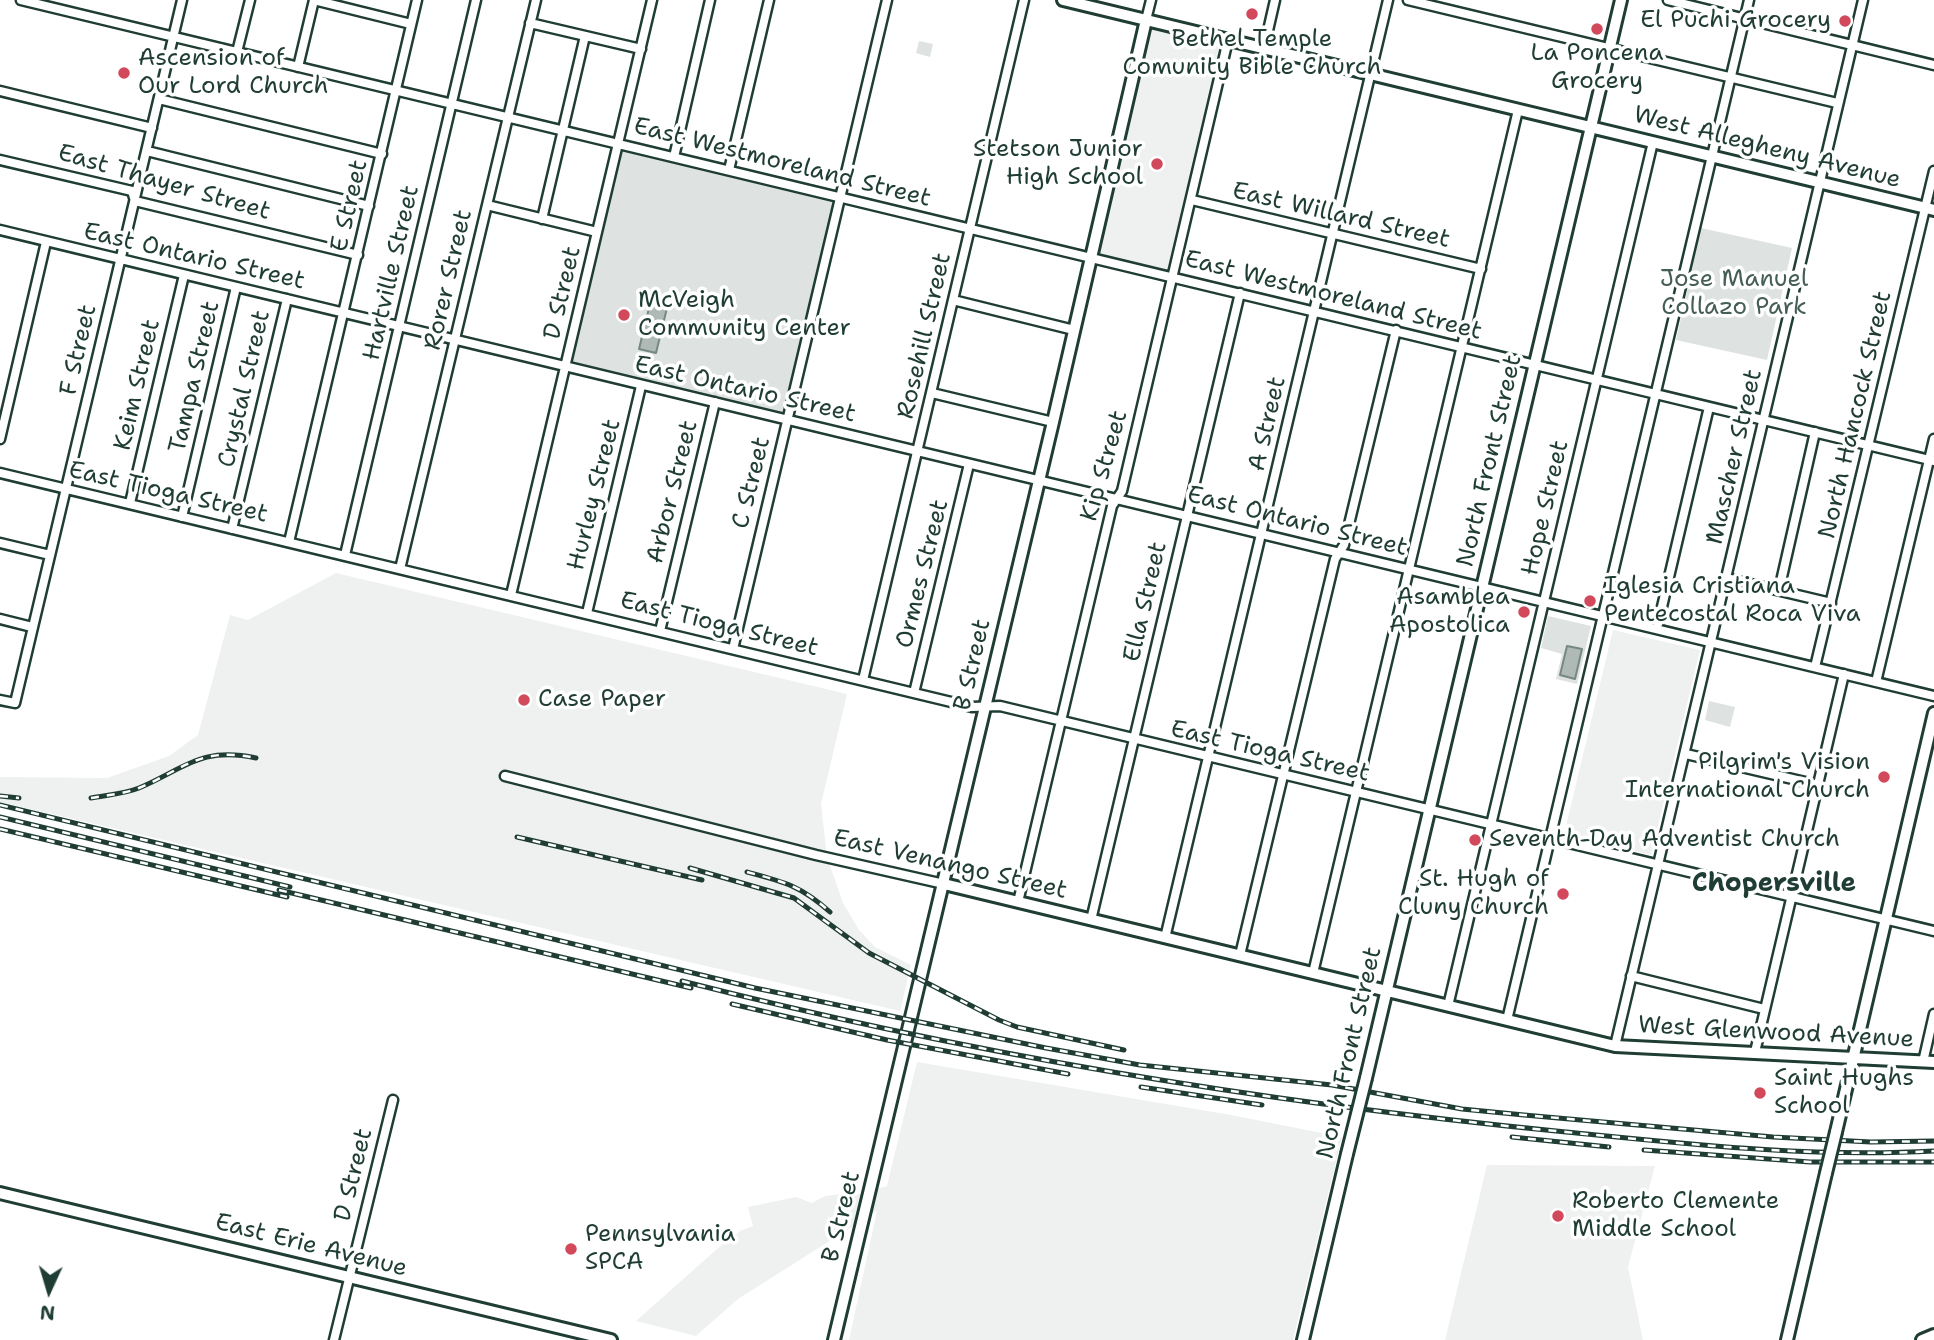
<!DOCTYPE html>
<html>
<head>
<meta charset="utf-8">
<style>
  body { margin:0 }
  #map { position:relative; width:1934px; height:1340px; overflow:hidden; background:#fff; font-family:"Shantell Sans",sans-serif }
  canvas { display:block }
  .north { position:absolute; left:14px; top:1256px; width:70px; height:70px; -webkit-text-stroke:5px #fff; paint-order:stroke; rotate:184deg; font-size:19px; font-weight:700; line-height:28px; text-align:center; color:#1f3d34 }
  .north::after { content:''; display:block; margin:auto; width:24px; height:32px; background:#1f3d34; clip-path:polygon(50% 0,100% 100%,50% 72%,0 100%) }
</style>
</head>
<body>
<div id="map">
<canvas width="1934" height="1340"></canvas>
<div class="north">N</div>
</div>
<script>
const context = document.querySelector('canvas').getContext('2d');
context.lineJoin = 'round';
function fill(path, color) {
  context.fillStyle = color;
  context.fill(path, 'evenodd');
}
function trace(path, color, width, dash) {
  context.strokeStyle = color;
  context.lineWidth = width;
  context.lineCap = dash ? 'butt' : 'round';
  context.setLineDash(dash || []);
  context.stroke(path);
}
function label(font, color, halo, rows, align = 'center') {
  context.font = font + ' "Shantell Sans",sans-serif';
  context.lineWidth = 7;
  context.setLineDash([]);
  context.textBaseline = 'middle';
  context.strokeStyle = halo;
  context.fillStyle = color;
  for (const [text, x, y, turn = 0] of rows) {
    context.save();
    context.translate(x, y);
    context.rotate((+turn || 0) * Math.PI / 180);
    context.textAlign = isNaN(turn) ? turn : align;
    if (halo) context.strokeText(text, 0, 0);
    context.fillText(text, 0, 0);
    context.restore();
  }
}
fill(new Path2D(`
  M1146,20L1228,40L1173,277L1092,257Z
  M336,573L847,694L821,804L827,857L843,903L859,930L875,947L911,965L900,1011L0,802V777L107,778L169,756L198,735L230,615L248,620Z
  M1613,630L1700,650L1651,855L1564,834Z
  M917,1062L1231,1115L1342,1137L1293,1340H849L877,1211L738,1299L696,1336L636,1321L717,1249L740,1231L753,1226L748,1207L796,1197L812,1203L825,1196L842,1194L852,1196L887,1186Z
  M1487,1165L1655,1166L1628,1267L1643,1340H1445Z`), '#eef1f0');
fill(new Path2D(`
  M919,41L933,44L930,57L916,53Z
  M619,143L841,197L788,420L565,367Z
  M1701,228L1792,248L1767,360L1676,340Z
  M1548,616L1591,626L1577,684L1556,679L1562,654L1541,648Z
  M1709,701L1735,707L1730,727L1705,720Z`), '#dee3e2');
const water = new Path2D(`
  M650,304L667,308L656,353L639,349Z
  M1567,646L1582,649L1575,679L1560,675Z`);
fill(water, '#afbab7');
trace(water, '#758883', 2);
const street = new Path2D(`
  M21,0L1934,461
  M314,0L411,24
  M1408,0L1837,103
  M1668,0L1934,65
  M1146,20L1151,0
  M530,23L641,49
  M1264,48L1275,0
  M237,52L250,0
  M298,67L314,0
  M0,91L152,128
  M159,99L382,154
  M147,151L369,206
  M674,157L710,0
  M0,160L132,191L135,201L358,255
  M729,170L769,0
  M1192,200L1481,269
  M487,205L597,232
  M542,219L585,36
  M0,230L1934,696
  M953,300L1074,330
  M932,393L1053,422
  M0,439L46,242
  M0,473L972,707L1000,706L1934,931
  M130,503L184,275
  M182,517L236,287
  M232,529L287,299
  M289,542L417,0
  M0,543L50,555
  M345,555L476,0
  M400,569L536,0
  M1726,578L1831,603
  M1779,590L1815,432
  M511,595L652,0
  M587,613L641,386
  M0,619L32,627
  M1657,628L1709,407
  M660,631L715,402
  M733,649L887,0
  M1815,667L1934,171
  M863,680L1024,0
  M1876,682L1934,439
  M914,693L969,464
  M0,700L15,703L182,0
  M1686,754L1818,785
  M505,776L816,855L944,884
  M1018,902L1112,506L1122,491L1228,40
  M1091,920L1240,293
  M1165,938L1388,0
  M1240,955L1335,559L1344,545L1396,330
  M1313,973L1518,110
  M1631,976L1764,1009
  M1448,1006L1653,142
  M1507,1020L1749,0
  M1615,1046L1863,0
  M1755,1052L1844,674
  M1923,1062L1934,1014
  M334,1340L393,1100`);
const secondary = new Path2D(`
  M1063,0L1934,210
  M944,884L1615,1046L1934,1062
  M1366,1078L1621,0
  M1836,1132L1934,713
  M0,1193L611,1340
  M834,1340L1053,422L1146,20
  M1303,1340L1347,1154
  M1787,1340L1826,1173
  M1922,1340L1934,1335`);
trace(street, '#1f3d34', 13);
trace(secondary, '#1f3d34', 16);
trace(street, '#fff', 8);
trace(secondary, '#fff', 10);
const rail = new Path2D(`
  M0,796L19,798
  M91,798C107,795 124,794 139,788C184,769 201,746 256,758
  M0,805L755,988L1046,1048L1140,1065L1332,1085L1462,1109L1524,1115L1773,1137L1871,1142L1934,1141
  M0,817L290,887
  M0,829L287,897
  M517,837L702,880
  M690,868L794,898L869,953L999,1020L1017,1027L1124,1050
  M747,872C785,882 801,886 830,912
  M279,890L691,988
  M682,981C971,1055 1268,1103 1566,1132C1688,1144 1811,1158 1934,1151
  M732,1004L887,1040L1068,1074
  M1141,1087L1262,1105
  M1512,1137L1609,1147
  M1644,1150L1810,1162H1934`);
trace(rail, '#1f3d34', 5);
trace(rail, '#fff', 2.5, [8]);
const secondaryBridge = new Path2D(`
  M1347,1154L1366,1078
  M1826,1173L1836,1132`);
trace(secondaryBridge, '#1f3d34', 16, []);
trace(secondaryBridge, '#fff', 10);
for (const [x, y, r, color] of [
  [1252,14,7,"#d1495b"],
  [1845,21,7,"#d1495b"],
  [1597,29,7,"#d1495b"],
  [124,73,7,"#d1495b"],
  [1157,164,7,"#d1495b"],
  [624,315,7,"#d1495b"],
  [1590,601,7,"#d1495b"],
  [1524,612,7,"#d1495b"],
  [524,700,7,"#d1495b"],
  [1884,777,7,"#d1495b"],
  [1475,840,7,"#d1495b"],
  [1563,894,7,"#d1495b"],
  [1760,1093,7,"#d1495b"],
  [1558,1216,7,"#d1495b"],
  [571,1249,7,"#d1495b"]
]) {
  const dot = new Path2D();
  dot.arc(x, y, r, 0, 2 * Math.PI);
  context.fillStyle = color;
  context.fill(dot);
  trace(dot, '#fff', 2.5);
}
label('24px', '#1f3d34', '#fff', [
  ["El Puchi Grocery",1831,21,"right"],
  ["Bethel Temple",1252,40,"center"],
  ["Comunity Bible Church",1252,68,"center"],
  ["La Poncena",1597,54,"center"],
  ["Grocery",1597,82,"center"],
  ["Ascension of",138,59],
  ["Our Lord Church",138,87],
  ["Stetson Junior",1143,150,"right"],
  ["High School",1143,178,"right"],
  ["McVeigh",638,301],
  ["Community Center",638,329],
  ["Iglesia Cristiana",1604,587],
  ["Pentecostal Roca Viva",1604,615],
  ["Asamblea",1510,598,"right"],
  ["Apostolica",1510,626,"right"],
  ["Case Paper",538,700],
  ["Pilgrim's Vision",1870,763,"right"],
  ["International Church",1870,791,"right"],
  ["Seventh-Day Adventist Church",1489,840],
  ["St. Hugh of",1549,880,"right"],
  ["Cluny Church",1549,908,"right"],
  ["Saint Hughs",1774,1079],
  ["School",1774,1107],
  ["Roberto Clemente",1572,1202],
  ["Middle School",1572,1230],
  ["Pennsylvania",585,1235],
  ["SPCA",585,1263]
], 'left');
label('24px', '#1f3d34', '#fff', [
  ["West Allegheny Avenue",1767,148,14],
  ["East Westmoreland Street",782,163,14],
  ["East Thayer Street",164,183,16],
  ["E Street",350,206,-77],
  ["East Willard Street",1341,216,13],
  ["East Ontario Street",194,257,13],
  ["Hartville Street",392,273,-77],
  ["Rorer Street",449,280,-77],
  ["D Street",563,293,-77],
  ["East Westmoreland Street",1333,296,14],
  ["Rosehill Street",925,336,-77],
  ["F Street",79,350,-77],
  ["Tampa Street",195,377,-77],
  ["Keim Street",138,385,-77],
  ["Crystal Street",245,389,-77],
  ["East Ontario Street",745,390,13],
  ["North Hancock Street",1856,415,-77],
  ["A Street",1268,424,-77],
  ["Mascher Street",1735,457,-77],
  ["North Front Street",1490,461,-77],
  ["Kip Street",1105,466,-74],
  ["C Street",752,483,-76],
  ["Arbor Street",673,492,-76],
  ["East Tioga Street",168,493,13],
  ["Hurley Street",595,495,-76],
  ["Hope Street",1546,508,-77],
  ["East Ontario Street",1297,522,14],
  ["Ormes Street",923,574,-76],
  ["Ella Street",1146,602,-77],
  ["East Tioga Street",719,625,14],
  ["B Street",973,665,-77],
  ["East Tioga Street",1270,752,13],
  ["East Venango Street",950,865,13],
  ["West Glenwood Avenue",1776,1033,3],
  ["North Front Street",1350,1053,-77],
  ["D Street",354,1175,-76],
  ["B Street",842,1217,-76],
  ["East Erie Avenue",311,1246,14]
]);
label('24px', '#455e57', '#fff', [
  ["Jose Manuel",1734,280],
  ["Collazo Park",1734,308]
]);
label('bold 26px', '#1f3d34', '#fff', [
  ["Chopersville",1774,884]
]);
</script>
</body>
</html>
